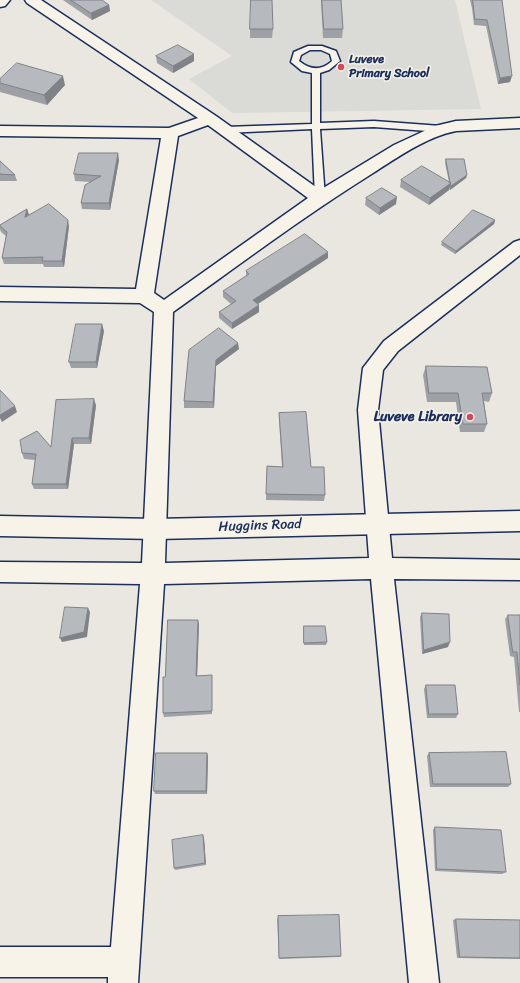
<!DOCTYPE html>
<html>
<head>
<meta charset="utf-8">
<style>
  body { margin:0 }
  canvas { display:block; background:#eae7e0 }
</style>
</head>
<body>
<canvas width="520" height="983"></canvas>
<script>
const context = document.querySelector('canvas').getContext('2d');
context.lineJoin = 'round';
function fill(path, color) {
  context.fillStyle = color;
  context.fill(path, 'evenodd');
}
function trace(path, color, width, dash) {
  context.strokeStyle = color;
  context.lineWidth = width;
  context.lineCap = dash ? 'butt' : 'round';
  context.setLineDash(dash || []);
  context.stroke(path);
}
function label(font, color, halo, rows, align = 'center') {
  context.font = font + ' Sriracha,sans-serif';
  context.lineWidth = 3;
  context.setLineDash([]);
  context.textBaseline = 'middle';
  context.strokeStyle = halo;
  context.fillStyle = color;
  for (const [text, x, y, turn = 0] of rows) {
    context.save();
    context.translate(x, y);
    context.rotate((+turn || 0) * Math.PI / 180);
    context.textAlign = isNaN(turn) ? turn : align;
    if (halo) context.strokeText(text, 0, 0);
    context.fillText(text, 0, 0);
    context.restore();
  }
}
fill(new Path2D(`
  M151,0H455L481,109L232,113L189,79L232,56Z`), '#dadad6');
const service = new Path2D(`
  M308,46H322L336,51L340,61L329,70L320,73V123L374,121L441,126L445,129L441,132L374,127L320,129L325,198L323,200H317L315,198L312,129L225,133L221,130L225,127L312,124V73L302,71L291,62L294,52ZM310,50H321L330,54L332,61C321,71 310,70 299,61L301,55Z`);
const minor = new Path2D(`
  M0,0H10L5,6L0,7Z
  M25,0H41L216,116L320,190L394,145L435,126L456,121L520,118V128L456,131C426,137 398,157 373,173C304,216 239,265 173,312L165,563L369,558L358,410L363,368L384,341L514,242L520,240V255L398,351L383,370L378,410L392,558L520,560V580L394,579L439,983H409L371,579L164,584L138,983H108V977H0V947H111L140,584L0,582V562L142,563L154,312L140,303L0,301V287L136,289L161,138L0,136V126L169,128L198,118L27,3ZM208,125L308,198L164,300L154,293L178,136Z`);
const tertiary = new Path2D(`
  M520,511V531L156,539L0,536V516L156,519Z`);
trace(service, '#1b2f5e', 3);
trace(minor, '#1b2f5e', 3);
trace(tertiary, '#1b2f5e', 3);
fill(service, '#f7f3e8');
fill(minor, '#f7f3e8');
fill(tertiary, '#f7f3e8');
fill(new Path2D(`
  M63,0H102L109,5L110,11L92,20Z
  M321,0H341L343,29L342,38H323Z
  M470,0H502L510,82L498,84L486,26L474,25L472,8Z
  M250,29H273L272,38H250Z
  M194,54V61L173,73L157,63L156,56Z
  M0,79L65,85L47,105L0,92Z
  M446,159L467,175L466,178L450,190V188L449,190L429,205L400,187L401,180L449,182L445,163Z
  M119,160L110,210L82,209L81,203L91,182L75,181L74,174Z
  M0,161L15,175L17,181H0Z
  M366,198L396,204L379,215L365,205Z
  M27,209L29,215L69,226L64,267H44L43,264H4L2,258L6,236L1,232L0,229V225Z
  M495,220L494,224L455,254L441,245L442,242Z
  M328,258L258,304L259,305V312L232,329L219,318V312L231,304L223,297V291L246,276V271Z
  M104,331L97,368H71L69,362Z
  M239,349L216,366L214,408H184V401L189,350Z
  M426,366L492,393L489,402L484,401L487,424L484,432H460L456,402H427L423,375Z
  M96,405L91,444H74L68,489H34L32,484L35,460L24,459L22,453L51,447Z
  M279,413L311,467L325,495L324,501L266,500L267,466L282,467L279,419Z
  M422,613L448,647L422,654L420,617Z
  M508,615H520V712H519L514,657L510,656L505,619Z
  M199,624L197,676L212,680V714L164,717L163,713L165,677Z
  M304,626L327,642L326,645H304Z
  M426,685L458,714L456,718H427L424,689Z
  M429,753L511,784L508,787H430L427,756Z
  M208,756L207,794H155L154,791Z
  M435,827L506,872L502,874L435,871L433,830Z
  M204,838L206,865L175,870L174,868Z
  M277,918L341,956L340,957L279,959Z
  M456,919L520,920V959L457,958L453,920Z`), '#9da0a4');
fill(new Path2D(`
  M109,5L110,11L92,20L91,13Z
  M194,54V61L173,73V66Z
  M63,76L65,85L47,105L44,95Z
  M512,76L510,82L498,84L500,78Z
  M118,153L119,160L110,210L109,203Z
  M467,175L466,178L450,190L451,186Z
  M451,183L449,190L429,205L430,198Z
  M397,197L396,204L379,215L380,208Z
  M27,209L29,215L25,217Z
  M68,220L69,226L64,267L62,261Z
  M495,220L494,224L455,254L456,251Z
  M328,252V258L253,307V300Z
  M259,305V312L232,329V323Z
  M102,324L104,331L97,368L96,362Z
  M238,343L239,349L216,366L214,408L213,402L216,360Z
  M94,399L96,405L91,444L89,438Z
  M15,406L17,412L2,422L0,418V415Z
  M72,438L74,444L68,489L66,484Z
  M88,608L90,612L87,637L62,642L60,638Z
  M198,620L199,624L197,680L196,676Z
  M450,642L448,647L422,654L424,650Z
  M207,753L208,756L207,794L206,791Z
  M203,835L204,838L206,865L205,863Z`), '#7f8286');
const building = new Path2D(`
  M71,0H102L109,5L91,13Z
  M251,0H272L273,29H250Z
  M322,0H341L343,29H324Z
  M473,0H502L512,76L500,78L487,20L475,19Z
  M178,45L194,54L173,66L156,56Z
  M17,63L63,76L44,95L0,83V79Z
  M79,153H118L109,203H81L85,185L101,176L74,174Z
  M446,159H464L467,175L451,186Z
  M0,161L15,175L0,174Z
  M422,166L451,183L430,198L401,180Z
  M382,188L397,197L380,208L366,198Z
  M49,204L68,220L62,261H42L43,257L2,258L7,232L0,226V225L27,209L25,217Z
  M473,210L495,220L456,251L442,242Z
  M305,234L328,252L253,300L259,305L232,323L219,312L236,301L223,291L249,274L246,271Z
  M76,324H102L96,362H69Z
  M219,328L238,343L216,360L213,402L184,401L189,350Z
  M426,366L487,367L492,393H482L487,424H463L458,393H429Z
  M0,390L15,406L0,415Z
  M94,399L89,438H72L66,484H32L36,454L22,453L20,440L37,431L51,447L56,400Z
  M306,412L311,467H324L325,495L266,494L267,466L283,467L279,413Z
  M65,607L88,608L84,632L60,638Z
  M422,613L449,614L450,642L424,650Z
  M508,615H520V685L517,652H513Z
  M168,620H198L196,676L212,675V711L163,713V677H165Z
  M304,626H325L327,642L304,643Z
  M426,685H455L458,714H429Z
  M506,752L511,784H433L429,753Z
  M156,753H207L206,791H154Z
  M435,827L501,830L506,872L437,869Z
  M203,835L205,863L174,868L172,840Z
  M339,915L341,956L279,958L278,916Z
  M456,919L520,920V958L460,957Z`);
fill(building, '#b6babf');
trace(building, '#7f8286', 1);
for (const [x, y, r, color] of [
  [341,67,4,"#d1495b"],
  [470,417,4,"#d1495b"]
]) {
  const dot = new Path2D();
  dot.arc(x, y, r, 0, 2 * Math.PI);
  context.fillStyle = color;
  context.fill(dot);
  trace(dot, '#f7f3e8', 1.5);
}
label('bold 12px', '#1b2f5e', '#f7f3e8', [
  ["Luveve",349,60],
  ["Primary School",349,74]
], 'left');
label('bold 14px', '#1b2f5e', '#f7f3e8', [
  ["Luveve Library",462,417]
], 'right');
label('14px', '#1b2f5e', '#f7f3e8', [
  ["Huggins Road",260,526,-2]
]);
</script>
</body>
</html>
